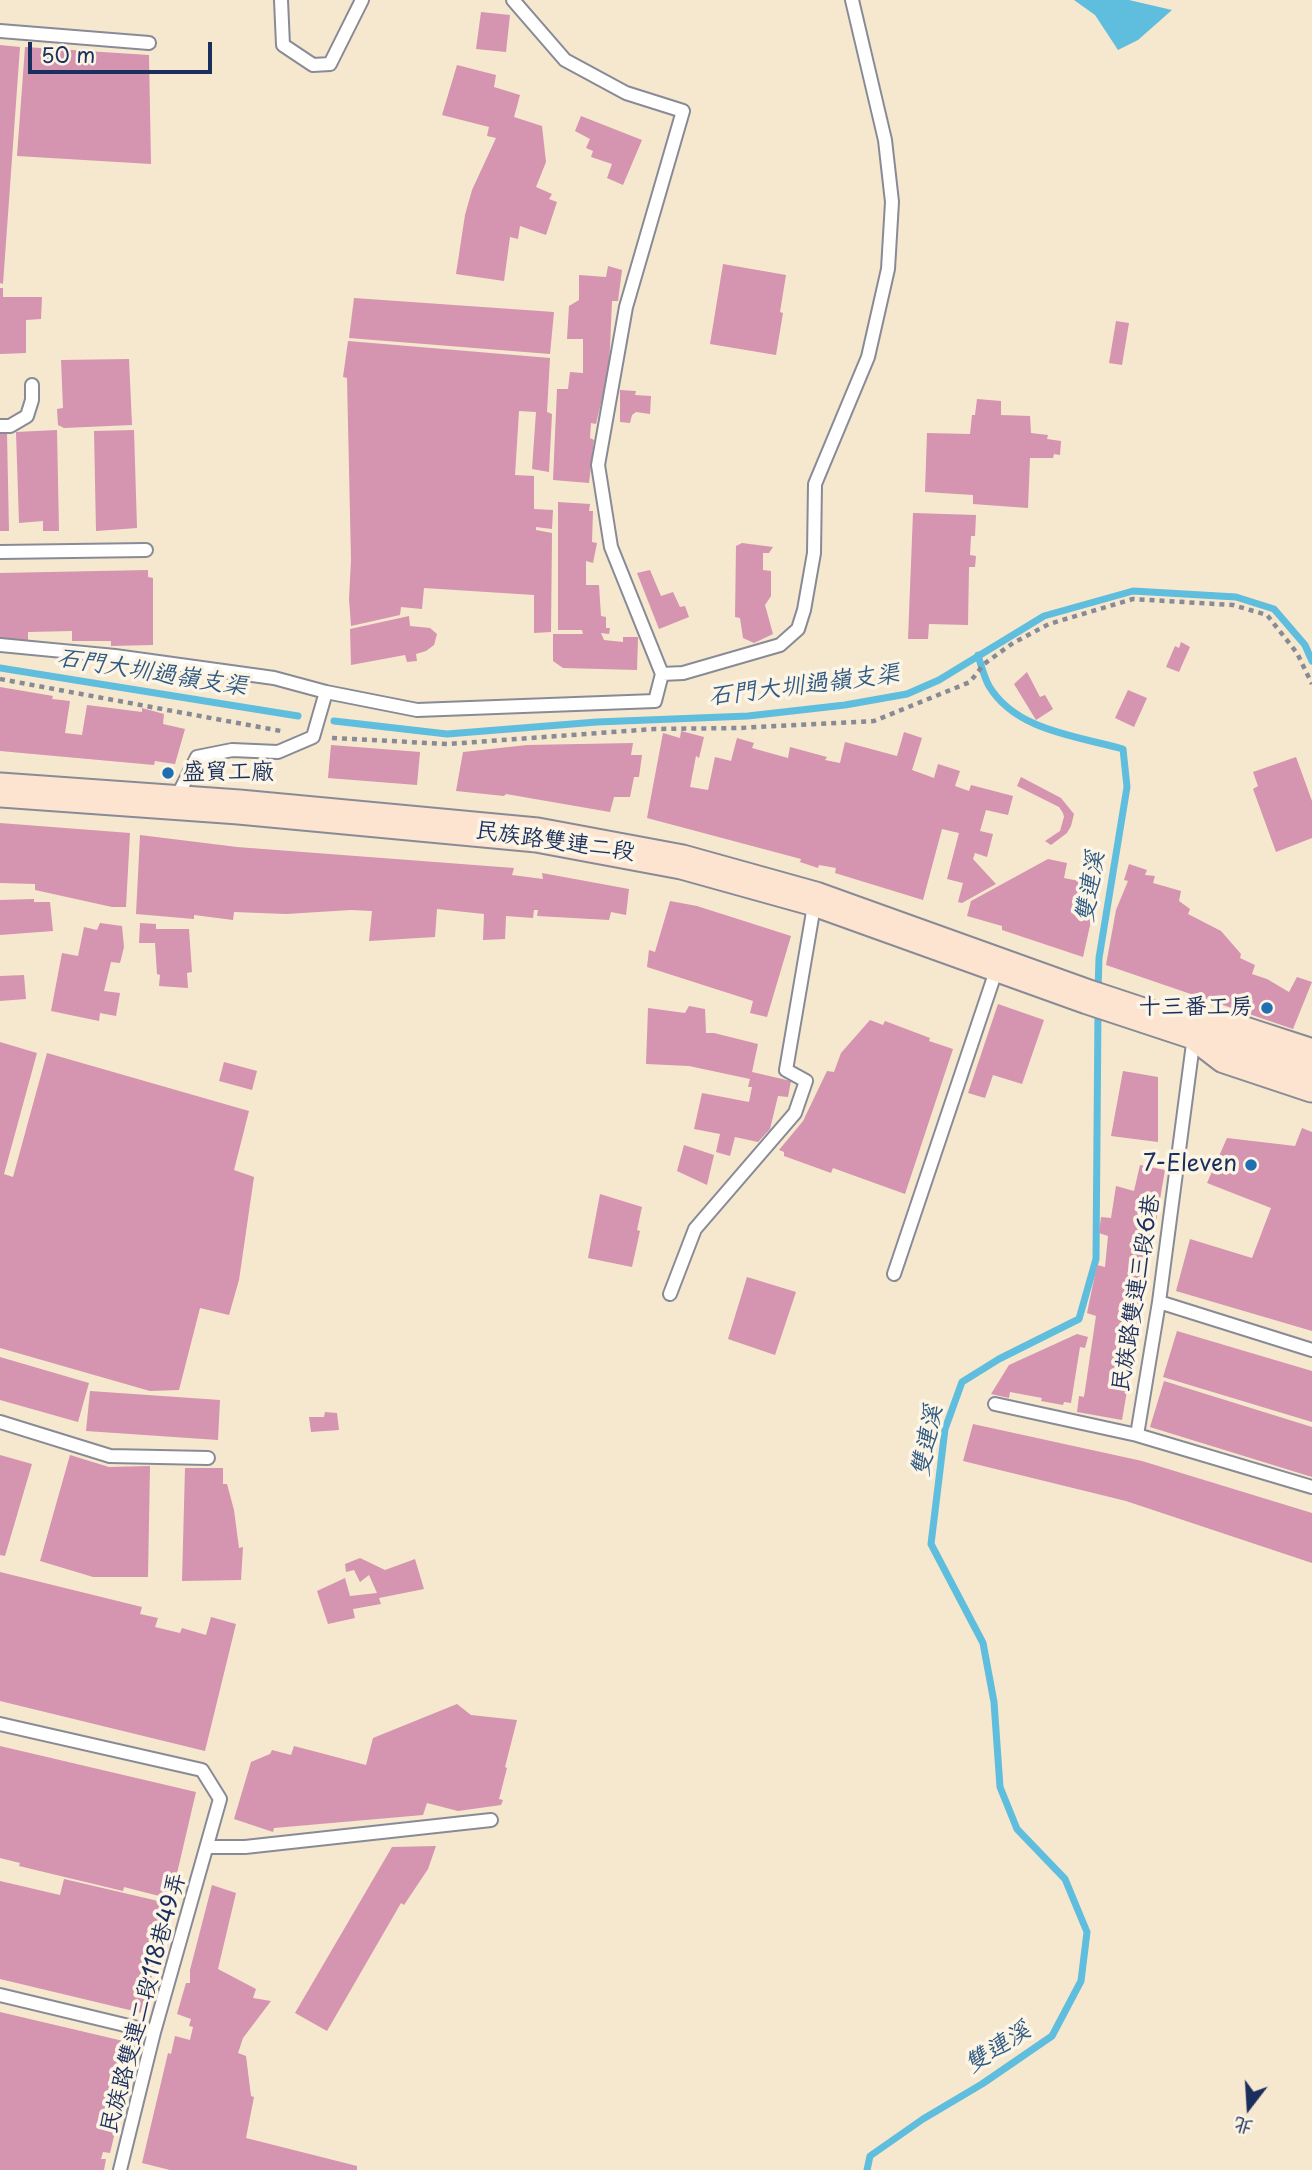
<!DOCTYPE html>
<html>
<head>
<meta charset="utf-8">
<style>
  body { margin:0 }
  #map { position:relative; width:1312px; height:2170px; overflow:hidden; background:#f6e7cf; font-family:"Playpen Sans","LXGW WenKai TC",sans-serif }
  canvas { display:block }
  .north { position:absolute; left:1214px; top:2072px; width:70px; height:70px; -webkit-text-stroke:5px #fcf5e5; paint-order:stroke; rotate:197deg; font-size:19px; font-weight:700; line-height:28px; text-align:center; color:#1b2f5e }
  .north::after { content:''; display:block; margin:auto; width:24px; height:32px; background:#1b2f5e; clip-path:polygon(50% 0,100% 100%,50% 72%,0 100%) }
  .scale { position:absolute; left:28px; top:42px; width:184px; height:32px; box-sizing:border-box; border:4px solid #1b2f5e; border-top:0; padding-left:9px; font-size:21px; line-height:24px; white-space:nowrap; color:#1b2f5e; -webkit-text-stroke:5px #fcf5e5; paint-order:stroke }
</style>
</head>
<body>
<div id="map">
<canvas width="1312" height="2170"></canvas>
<div class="north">北</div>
<div class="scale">50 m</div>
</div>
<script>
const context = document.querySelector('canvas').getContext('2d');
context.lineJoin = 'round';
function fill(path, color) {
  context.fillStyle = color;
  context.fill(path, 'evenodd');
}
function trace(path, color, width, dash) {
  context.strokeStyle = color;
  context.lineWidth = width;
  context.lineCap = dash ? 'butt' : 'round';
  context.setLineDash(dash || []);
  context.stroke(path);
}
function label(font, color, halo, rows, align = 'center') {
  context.font = font + ' "Playpen Sans","LXGW WenKai TC",sans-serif';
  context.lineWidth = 7;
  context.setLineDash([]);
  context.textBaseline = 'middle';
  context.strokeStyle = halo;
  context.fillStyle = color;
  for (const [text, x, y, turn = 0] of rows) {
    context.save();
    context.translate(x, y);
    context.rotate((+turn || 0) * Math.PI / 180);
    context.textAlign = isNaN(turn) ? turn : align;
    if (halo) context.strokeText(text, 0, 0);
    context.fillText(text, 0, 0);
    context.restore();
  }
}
fill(new Path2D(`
  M1074,0H1129L1172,10L1138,40L1118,50L1095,15Z`), '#5fbddd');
trace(new Path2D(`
  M978,655C981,665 984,677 989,686C1016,731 1077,736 1123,749L1127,787L1099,958L1098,991
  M0,668L298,716
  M334,721L447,734L597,722L748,716L845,705L907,694L939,680L1044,616L1133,591L1236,597L1274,609L1305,645L1312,661
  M867,2170L870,2156L923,2119L982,2084L1052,2036L1081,1981L1087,1932L1065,1879L1017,1829L1000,1787L994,1702L983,1643L931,1544L945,1429L962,1382L999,1359L1079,1319L1096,1259L1098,1010`), '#5fbddd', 7);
fill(new Path2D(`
  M481,12L510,15L506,52L476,49Z
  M0,45L20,47L3,284L0,283Z
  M25,47L149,55L151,164L17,156Z
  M457,65L496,75L494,87L520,95L514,117L542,126L546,162L536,187L552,194L549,199L557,202L546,235L520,226L518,239L510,237L504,281L456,274L465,215L472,190L496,138L487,136L489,127L442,115Z
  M581,116L642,140L623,185L607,178L612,164L591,157L593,151L586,148L590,139L575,131Z
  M723,264L786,275L780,312L783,313L776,355L710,344Z
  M608,266L622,270L618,301H612L609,369L596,424L591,423L590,438L594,440L589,483L553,480L557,389H568L570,372L583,373V339H567L569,306L579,300V275L606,277Z
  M0,288H3V297H42L41,319L26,320V353L0,354Z
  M354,298L554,312L550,354L349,338Z
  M1116,321L1129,323L1122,365L1109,363Z
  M348,341L550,358L547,412L552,414L549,472L532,469L536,412L519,411L515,475L534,476V509L553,510L552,529L536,527V530L552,533L551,632L534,633V595L424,588L422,609L401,607L400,615L351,626L349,599L351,560L347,378L343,377Z
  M129,359L132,425L64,428L58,425L57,409L63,408L61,360Z
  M620,390L636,391L635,395L651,396L650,414L636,412L632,415L630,423L620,422Z
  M977,399L1001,401V415L1030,416L1031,433L1048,435L1047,439L1061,441L1060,455L1054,454L1053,458H1030L1028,508L973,504V495L925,492L927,433L970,434L972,415H975Z
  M57,430L59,531H43V521L19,523L16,432Z
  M134,430L137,528L96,531L94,431Z
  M0,433H7L9,531H0Z
  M558,502L590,504L589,511H593L592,542L597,543L593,563L586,561V585H599L601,616L606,617V628H610L609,634L601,633L604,640L623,642V637H638L637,670L563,668L553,661V634H583L582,630H558Z
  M913,513L976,515L975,536H971L970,555L976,556L975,567H969L968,625L929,624L928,639H908Z
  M742,543L773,547L769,553H763V570L771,571V596L765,605L773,634L754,643L743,638L740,618L735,617L736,546Z
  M148,570V577L153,578V645L111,646V641H72V631L28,632V641L0,642V573Z
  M650,570L661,596L673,592L680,607L685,606L689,617L659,629L637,573Z
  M409,616L410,626L430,628L437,634L434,645L426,651L416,654L417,661L407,662L405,655L351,665L350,629Z
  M1181,642L1190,647L1179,672L1166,667L1175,646L1179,648Z
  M1027,672L1040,697L1045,695L1053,709L1036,720L1014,684Z
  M0,687L53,696L52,699L70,701L65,733L82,735L87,705L142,712V708L164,714L163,724L185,729L175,764L155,761L154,765L0,751Z
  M1128,690L1147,698L1134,727L1115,718Z
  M681,731L704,737L699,758L696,756L690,787L708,790L715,757L731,761L737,738L754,743L752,748L788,758L790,747L827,757L825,760L840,763L845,742L897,756L904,732L922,738L912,770L934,778L938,764L960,771L955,786L969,791L971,785L1013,796L1008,815L986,810L980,831L993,834L987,857L975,853L973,859L996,884L962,903L958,902L963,883L947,879L959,833L942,829L923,900L835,873L836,868L819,865L818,868L800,862L801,859L647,818L663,733L680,738Z
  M633,743L631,755H642L639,777H634L630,797H614L610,812L506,794L504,796L456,791L463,752L527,745Z
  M331,745L420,752L417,785L328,778Z
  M1296,757L1312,801V838L1276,852L1253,789L1258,786L1253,772Z
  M1021,777L1061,798L1074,814L1071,826L1067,833L1051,845L1045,841L1060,831L1064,817L1063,813L1059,807L1017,786Z
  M0,823L130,833L126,907H112L35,890V884L0,883Z
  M140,835L237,847L514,868L512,875L543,879L542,873L629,889L626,915L611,912L609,920L537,916L538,910H534L533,918L506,916L505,939L483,940L484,914L437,909L435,937L369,941L372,911L351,910L286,914L234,912L233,920L194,915V919L136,914Z
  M1048,859L1067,863L1064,878L1099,885L1083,957L1002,930V926L967,916L971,901Z
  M1129,864L1147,870L1145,875L1155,876L1153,883L1181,891L1179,901L1190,909L1188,914L1221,931L1241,954L1240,958L1255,965L1252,974L1267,979L1289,992L1297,977L1312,982L1293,1029L1106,965L1116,910L1128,881L1124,880Z
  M34,899V902H50L53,931L0,935V900Z
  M670,901L697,906L791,936L767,1017L750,1013L753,1001L647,967L649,950L655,952Z
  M100,923L122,926L124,947L120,963L111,962L104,991L120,993L116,1016L100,1013L99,1021L51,1011L62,953L78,956L84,927L97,930Z
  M140,923L156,924V929H189L192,972L187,973L188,988L159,986L160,975L157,974L155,943H139Z
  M24,975L26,999L0,1001V976Z
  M998,1004L1044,1020L1022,1084L993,1075L985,1098L968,1093Z
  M689,1006L705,1009L706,1033H714L758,1044L752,1072L791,1081L788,1097L778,1096L770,1129L758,1142L735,1137L730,1156L716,1152L720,1134L694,1129L702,1093L749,1102L752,1087H748L750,1079L689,1066L646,1064L648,1008L685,1013Z
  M870,1020L883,1025L885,1021L930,1038L929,1041L953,1049L905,1194L833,1168L831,1173L784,1156V1152L779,1150L803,1121L827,1071L834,1072L841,1053Z
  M0,1042L37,1053L4,1174L13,1177L47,1053L249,1111L234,1170L254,1177L239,1280L229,1315L200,1308L179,1390L150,1391L0,1348Z
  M224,1062L257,1071L252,1090L219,1081Z
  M1123,1071L1158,1077V1142L1111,1136Z
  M1302,1128L1312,1132V1331L1176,1291L1190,1239L1252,1258L1271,1208L1207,1183L1227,1138L1295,1146Z
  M684,1145L714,1155L707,1185L677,1171Z
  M1140,1165L1165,1170L1122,1420L1077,1412L1079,1396L1084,1397L1096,1316L1087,1313L1097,1265L1105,1267L1108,1236L1099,1233L1101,1217L1111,1218L1116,1186L1134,1191Z
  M600,1194L642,1207L637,1230L640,1231L632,1267L588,1258Z
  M747,1277L796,1292L775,1355L728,1339Z
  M1177,1331L1312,1371V1422L1163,1377Z
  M1077,1334L1088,1337L1085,1348L1080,1347L1071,1403L1064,1402L1063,1405L1041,1401L1042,1398L1010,1392L1009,1398L991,1394L1009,1365Z
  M0,1357L89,1383L78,1422L0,1400Z
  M1164,1381L1312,1427V1477L1150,1427Z
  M90,1391L220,1400L218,1440L86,1431Z
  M325,1412L337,1413L339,1430L311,1432L309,1417H324Z
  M973,1424L1142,1461L1312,1513V1563L1126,1501L963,1461Z
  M0,1455L32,1464L5,1556L0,1555Z
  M70,1455L109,1467L150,1466L148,1577H93L40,1561Z
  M185,1468H223V1484H227L234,1510L239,1548L243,1547L241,1580L182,1581Z
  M360,1558L385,1570L415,1559L424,1589L379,1598L381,1604L353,1609L355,1618L328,1624L317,1591L345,1578L350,1596L377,1593L369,1575L360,1582L354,1570L346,1572L345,1564Z
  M0,1572L142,1607L140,1614L158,1618L155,1627L180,1633L182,1628L206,1635L211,1617L236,1624L205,1751L0,1701Z
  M457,1704L471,1715L517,1720L505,1767L507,1768L499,1799L503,1800L501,1805L458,1811L427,1803L423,1815L274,1828L273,1832L234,1819L251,1762L270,1754L272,1750L291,1755L294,1746L366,1765L373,1738Z
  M0,1746L196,1792L171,1899L124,1887L123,1891L19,1866L20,1863L0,1858Z
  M436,1846L428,1869L404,1905L401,1903L327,2031L295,2013L392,1847Z
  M64,1879L171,1904L142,2013L0,1979V1881L60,1895Z
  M212,1885L236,1893L218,1969L256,1989L253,1998L271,2001L243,2038L238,2053L246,2056L251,2096L254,2097L246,2138L357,2166V2170H170L142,2163L168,2053L171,2054L175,2036L190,2040L193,2027L189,2026L191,2019L177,2014L186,1983H190V1970Z
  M0,2012L136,2044L110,2153L103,2152L101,2159H106L104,2170H0Z`), '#d594af');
const lane = new Path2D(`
  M281,0L283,45L313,65L330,64L362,0
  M513,0L565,60L626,93L683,111L626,307L598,465L611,547L662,674
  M0,31L149,43
  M0,426H10L27,416L32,400V385
  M0,552L146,550
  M0,645L115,656L274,678L326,692L417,710L655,701L662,674L683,673L780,645L798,629L804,610L814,553L815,484L868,357L888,269L892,202L885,140L852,0
  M175,801L197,757L232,750L278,752L313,737L326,692
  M894,1274L998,965
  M670,1294L695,1229L795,1113L806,1081L786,1070L815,900
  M1159,1302L1312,1350
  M995,1404L1137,1435L1312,1487
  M0,1422L110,1456L208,1458
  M1137,1435L1159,1302L1194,1036
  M0,1724L202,1770L220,1799L154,2032L120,2170
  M208,1847H245L491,1820
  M0,1995L154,2032`);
const secondary = new Path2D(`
  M0,790L239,807L537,835L682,862L815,899L1088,997L1194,1032L1225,1056L1312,1085
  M1194,1032L1235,1031L1312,1056`);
trace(lane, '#888b96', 16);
trace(secondary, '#888b96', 37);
trace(new Path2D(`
  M0,679L281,731
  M332,738L448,744L654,729L739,728L874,721L970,682L984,664L1013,643L1049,624L1133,599L1233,605L1267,615L1297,653L1312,684`), '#888b96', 4.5, [5, 5]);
trace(lane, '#fff', 12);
trace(secondary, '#fde4d1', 33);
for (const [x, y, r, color] of [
  [168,773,7,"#1f6fb2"],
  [1267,1008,7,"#1f6fb2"],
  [1251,1165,7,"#1f6fb2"]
]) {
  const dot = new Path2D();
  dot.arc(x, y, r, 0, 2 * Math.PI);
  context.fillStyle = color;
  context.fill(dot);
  trace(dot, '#fcf5e5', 2.5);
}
label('23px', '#1b2f5e', '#fcf5e5', [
  ["盛貿工廠",182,773,"left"],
  ["十三番工房",1253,1008],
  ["7-Eleven",1237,1165]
], 'right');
label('23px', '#1b2f5e', '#fcf5e5', [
  ["民族路雙連二段",555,842,8],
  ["民族路雙連三段6巷",1137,1293,-81],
  ["民族路雙連二段118巷49弄",144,2003,-75]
]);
label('italic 24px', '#2f5a84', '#fcf5e5', [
  ["石門大圳過嶺支渠",152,673,9],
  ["石門大圳過嶺支渠",804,686,-7],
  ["雙連溪",1091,887,-81],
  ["雙連溪",928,1441,-79],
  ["雙連溪",998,2048,-33]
]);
</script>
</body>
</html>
